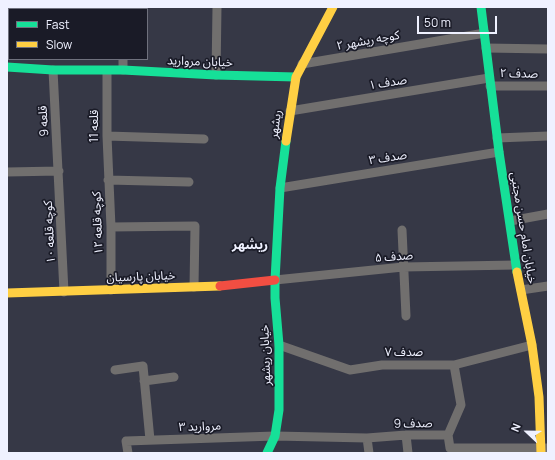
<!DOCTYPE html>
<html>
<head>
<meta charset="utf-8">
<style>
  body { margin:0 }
  #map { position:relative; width:555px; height:460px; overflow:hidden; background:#363846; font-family:Manrope,sans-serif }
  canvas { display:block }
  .frame { position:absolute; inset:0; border:8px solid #eff1ff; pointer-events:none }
  .legend { position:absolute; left:8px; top:8px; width:140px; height:52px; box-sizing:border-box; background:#1a1b27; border:1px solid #6f717d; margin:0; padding:5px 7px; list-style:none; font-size:12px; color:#eff1ff }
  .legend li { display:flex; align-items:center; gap:8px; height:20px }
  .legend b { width:20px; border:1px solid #6f717d }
  .north { position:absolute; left:507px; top:412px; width:40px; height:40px; -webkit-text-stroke:3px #1a1b27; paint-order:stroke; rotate:292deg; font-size:11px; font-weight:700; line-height:16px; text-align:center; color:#eff1ff }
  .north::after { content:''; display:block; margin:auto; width:14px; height:18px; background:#eff1ff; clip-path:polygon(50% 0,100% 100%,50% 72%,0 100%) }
  .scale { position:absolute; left:417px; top:16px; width:80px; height:18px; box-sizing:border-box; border:2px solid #eff1ff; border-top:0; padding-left:5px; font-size:12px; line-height:14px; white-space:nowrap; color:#eff1ff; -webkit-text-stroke:3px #1a1b27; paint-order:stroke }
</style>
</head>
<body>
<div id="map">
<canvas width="555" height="460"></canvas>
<div class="frame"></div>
<ul class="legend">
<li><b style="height:5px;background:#16e098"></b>Fast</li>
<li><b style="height:5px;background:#ffcf43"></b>Slow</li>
</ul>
<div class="north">N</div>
<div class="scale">50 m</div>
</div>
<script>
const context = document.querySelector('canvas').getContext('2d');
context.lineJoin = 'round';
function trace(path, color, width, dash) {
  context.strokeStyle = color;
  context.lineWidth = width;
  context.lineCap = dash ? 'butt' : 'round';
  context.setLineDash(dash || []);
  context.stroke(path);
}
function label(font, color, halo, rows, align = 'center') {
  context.font = font + ' Manrope,"Noto Sans Arabic",sans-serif';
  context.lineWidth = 3.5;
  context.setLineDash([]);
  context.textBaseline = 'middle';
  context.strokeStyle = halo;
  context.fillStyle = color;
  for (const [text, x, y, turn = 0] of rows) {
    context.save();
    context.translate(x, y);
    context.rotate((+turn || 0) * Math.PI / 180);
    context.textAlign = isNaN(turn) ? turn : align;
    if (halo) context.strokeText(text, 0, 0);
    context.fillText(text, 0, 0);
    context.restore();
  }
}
trace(new Path2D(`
  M28,9V7
  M124,9V7
  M486,48L548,49
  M302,64L485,33
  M53,70L64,292
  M123,70V59
  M107,71V136L111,227V290
  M216,75L217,7
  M490,86H548
  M290,111L489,78
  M107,136L204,139
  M497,138L548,136
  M7,172L59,171
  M108,180L189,182
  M280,188L499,152
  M510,221L548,214
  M111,227L195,226L194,287
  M402,230L406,316
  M275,280L403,267L516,265
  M521,290L548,286
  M279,345L350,370L382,365H454L532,345
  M115,370L143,366L150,440
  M144,381L174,377
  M406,435L408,453
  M448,435L461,405L454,365
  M367,438L369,453
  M128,453L126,441L275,436L367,438L406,435H448L450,448H548`), '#716f6e', 9);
trace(new Path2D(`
  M481,7L499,152L517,272
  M7,67L53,70H123L216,75L296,77
  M267,453L275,436L279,410V345L275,298V280L280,188L286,141`), '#16e098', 9);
trace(new Path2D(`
  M286,141L296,77L333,7
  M517,272L532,345L539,397L541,453
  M7,293L220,286`), '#ffcf43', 9);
trace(new Path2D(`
  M220,286L275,280`), '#f24e42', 9);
label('12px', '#eff1ff', '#1a1b27', [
  ["کوچه ریشهر ۲",368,41,-10],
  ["خیابان مروارید",200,62,2],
  ["صدف ۲",519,74,1],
  ["صدف ۱",388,83,-9],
  ["قلعه 9",44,121,-93],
  ["ریشهر",276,124,-82],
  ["قلعه 11",95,126,-90],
  ["صدف ۳",388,158,-9],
  ["کوچه قلعه ۱۲",98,223,-92],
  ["خیابان امام حسن مجتبی",523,228,81],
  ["کوچه قلعه ۱۰",50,232,-93],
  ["صدف ۵",394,257,-4],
  ["خیابان پارسیان",141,277,-2],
  ["صدف ۷",404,353],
  ["خیابان ریشهر",266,355,-92],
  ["صدف 9",413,424,-1],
  ["مروارید ۳",200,427,-2]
]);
label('bold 13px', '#eff1ff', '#1a1b27', [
  ["ریشهر",250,245]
]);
</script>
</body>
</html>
